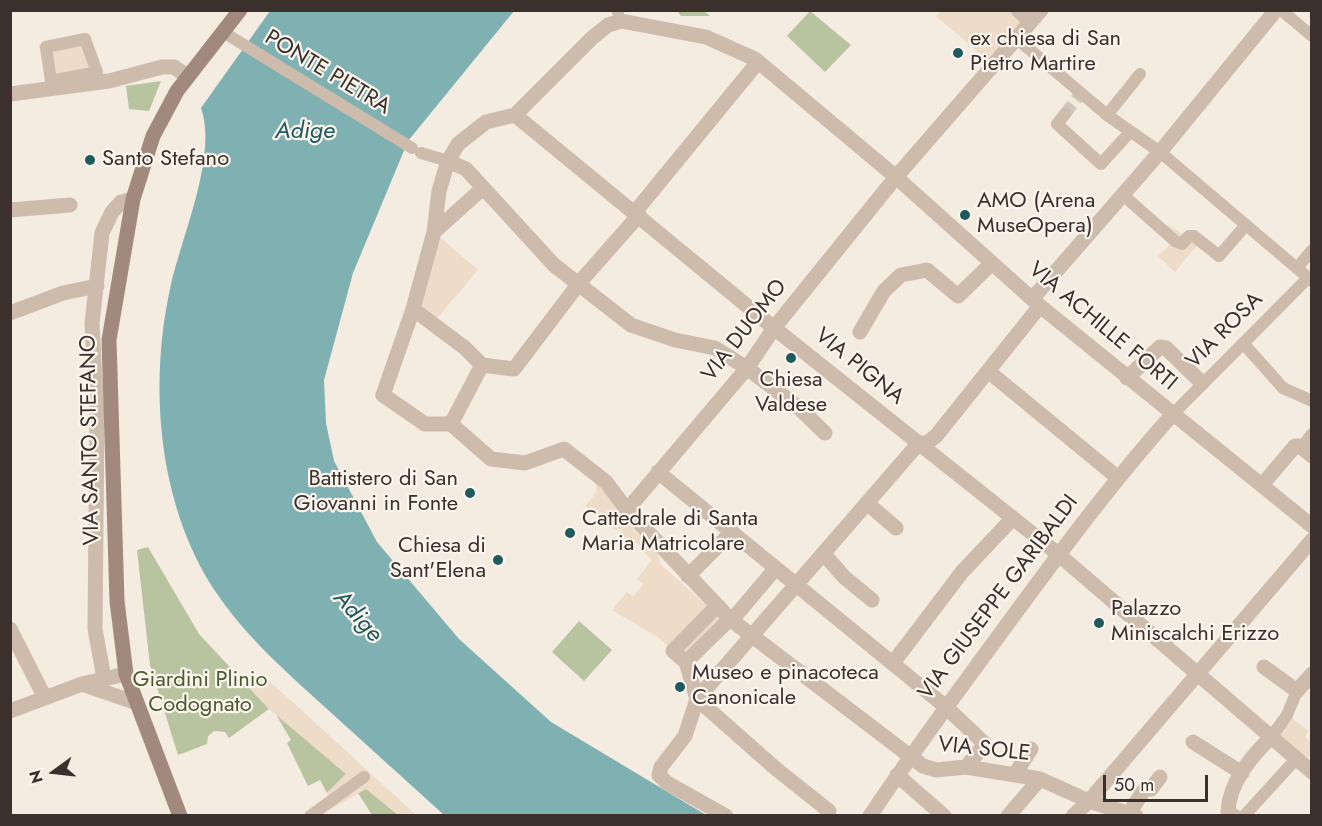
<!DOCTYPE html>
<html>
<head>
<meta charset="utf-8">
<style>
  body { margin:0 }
  #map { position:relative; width:1322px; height:826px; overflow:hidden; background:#f4ebe1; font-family:Jost,sans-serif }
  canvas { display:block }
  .frame { position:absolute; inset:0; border:12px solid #3b302b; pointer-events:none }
  .north { position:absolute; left:24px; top:742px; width:60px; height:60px; -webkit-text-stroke:4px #fbf5ee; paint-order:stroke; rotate:255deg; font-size:16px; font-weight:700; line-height:24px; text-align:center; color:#3b302b }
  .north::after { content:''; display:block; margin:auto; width:21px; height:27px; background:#3b302b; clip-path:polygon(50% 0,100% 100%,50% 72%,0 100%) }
  .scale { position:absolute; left:1103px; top:775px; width:105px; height:27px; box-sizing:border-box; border:3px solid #3b302b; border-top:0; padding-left:8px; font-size:18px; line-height:21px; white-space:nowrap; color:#3b302b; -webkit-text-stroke:4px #fbf5ee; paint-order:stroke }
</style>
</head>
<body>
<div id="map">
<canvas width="1322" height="826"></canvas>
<div class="frame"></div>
<div class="north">N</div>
<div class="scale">50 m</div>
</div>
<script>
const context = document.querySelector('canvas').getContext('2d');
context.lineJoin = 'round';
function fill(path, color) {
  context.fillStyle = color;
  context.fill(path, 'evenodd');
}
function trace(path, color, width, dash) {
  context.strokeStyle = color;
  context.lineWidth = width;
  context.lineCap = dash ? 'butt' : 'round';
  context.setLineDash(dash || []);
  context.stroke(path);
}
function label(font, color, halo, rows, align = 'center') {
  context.font = font + ' Jost,sans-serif';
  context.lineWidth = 4.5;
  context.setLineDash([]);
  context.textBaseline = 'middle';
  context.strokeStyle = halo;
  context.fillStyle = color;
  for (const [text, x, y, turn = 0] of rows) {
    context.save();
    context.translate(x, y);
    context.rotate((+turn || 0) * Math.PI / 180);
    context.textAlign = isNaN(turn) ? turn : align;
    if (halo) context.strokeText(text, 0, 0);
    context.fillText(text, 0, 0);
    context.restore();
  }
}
fill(new Path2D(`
  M677,11H704L710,16H681Z
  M810,11L851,45L825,72L787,36Z
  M161,81L149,111L129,109L126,86Z
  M148,547L199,634L269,709L229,738L225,732L214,731L208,736L207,744L178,755L150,665L137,550Z
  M579,621L612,650L584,681L552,652Z
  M274,711L346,774L327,793L320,780L308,786L287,743L291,740Z
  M366,788L398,815H372L358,793Z`), '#b8c4a0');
fill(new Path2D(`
  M941,11H1010L1028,25L992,64L936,16Z
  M89,35L102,73L46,86L39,44Z
  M1168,225L1184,235L1187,230L1203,238L1175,272L1158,256L1170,244L1165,229Z
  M434,232L478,270L433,323L413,309Z
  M595,481L603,488L632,528L658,554L660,564L723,620L686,662L659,638L612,610L627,592L633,597L638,591L643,584L637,579L652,560L644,553L646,550L637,543L634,546L623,537L621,529L615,530L602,520L601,514L594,513L585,506L597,492Z
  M263,675L287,697L416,815H398L366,789L321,815H304L329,798L327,793L346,774L269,709L250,688Z
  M1287,715L1309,731L1305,737L1311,742V754L1302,764L1272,736Z`), '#ecdcc8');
fill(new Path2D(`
  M270,11H514L408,141L353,273L324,380L326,423L334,461L377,542L459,639L551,722L706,815H444C405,780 366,744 327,709C289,674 250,641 220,598C159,512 148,390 170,289C181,238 218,156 201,108Z`), '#7fb0b2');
trace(new Path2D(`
  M1065,114L1081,93`), '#cfc6bd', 12, [12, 6]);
trace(new Path2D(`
  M617,10L618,12
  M1281,10L1312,36
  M223,32L412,148
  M1016,38L1107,115L1160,152L1312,281
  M85,39L97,72L51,81L46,47Z
  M1065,114L1057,124L1101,164L1130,132
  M1107,115L1140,74
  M421,153L448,161
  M1123,195L1175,241L1182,244L1189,236H1194L1219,256L1245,226
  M1297,268L1312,250
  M1243,343L1283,388L1312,401
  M1172,415L1308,278
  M1302,447L1312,434
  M1272,736L1287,715L1297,691
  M310,816L364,777
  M1244,816L1296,759`), '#cdbbac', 12);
trace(new Path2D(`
  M1018,10L1031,22
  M10,94L109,81L162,67H174L187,76
  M515,115L774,328L1058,554L1312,772
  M448,161L466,169L554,265L631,325L675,340L715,348L747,368L798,407L825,433
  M10,210L70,205
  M635,212L758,62
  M434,232L483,188
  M1032,299L1160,152L1276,10
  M413,309L465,348L482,365
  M10,313L63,293L97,286
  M860,332L884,291L901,275L927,270L958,296L992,263
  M482,365L514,369L580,282L639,215
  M988,371L1117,477
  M1127,378L1160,347L1166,348L1202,383
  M451,424H425L383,395L413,309L434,232L439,191L448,161L458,144L486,122L515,115L592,38L608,25L621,21L706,37L755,59L896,177L1040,306L1312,526
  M451,424L491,459L525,463L564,449L606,482L627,510L730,619L923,766L936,770L966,767L1040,779L1089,801L1136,816
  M451,424L482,365
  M658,472L946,707L985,744L966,767
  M1262,485L1295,446H1300L1312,456
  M868,504L896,528
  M627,510L747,368L774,328L896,177L1041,10
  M824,554L844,577L872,600
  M688,576L732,532
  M732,620L775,569
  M10,629L44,696
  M686,662L673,651L717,606
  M686,662L730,619
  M686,662L697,699
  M893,663L962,572L1013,518
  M1264,667L1297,691L1312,674
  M104,678L95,629L97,416L92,323L102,233L112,212L121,202L133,199
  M84,685L137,703
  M697,699L775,768L829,811
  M10,711L82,684L126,674
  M1193,742L1242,773
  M1015,774L1031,749
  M897,775L944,816
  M1129,813L1145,789H1151L1160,777
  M726,816L667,783L659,775L661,767L685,736L697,699L919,443H927L936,436L1040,306
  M870,816C909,757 951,701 992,645C1050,566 1107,488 1172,415
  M1008,816L1040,779
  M1073,816L1089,801L1312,540
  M1234,816L1228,812C1229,782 1252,756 1272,736`), '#cdbbac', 15);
trace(new Path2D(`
  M180,816L126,674L117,601L109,340L133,199L153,136L177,91L240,10`), '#a18a7d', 15);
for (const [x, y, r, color] of [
  [958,53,6,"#1f5a5e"],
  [90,160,6,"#1f5a5e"],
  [965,215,6,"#1f5a5e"],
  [791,358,6,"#1f5a5e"],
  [470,493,6,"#1f5a5e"],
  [570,533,6,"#1f5a5e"],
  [498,560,6,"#1f5a5e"],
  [1099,623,6,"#1f5a5e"],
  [680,687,6,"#1f5a5e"]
]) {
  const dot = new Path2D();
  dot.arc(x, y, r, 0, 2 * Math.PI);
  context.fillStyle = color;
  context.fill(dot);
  trace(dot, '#fbf5ee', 2);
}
label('22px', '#3b302b', '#fbf5ee', [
  ["ex chiesa di San",970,40],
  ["Pietro Martire",970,65],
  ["Santo Stefano",102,160],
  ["AMO (Arena",977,202],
  ["MuseOpera)",977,227],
  ["Chiesa",791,381,"center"],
  ["Valdese",791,406,"center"],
  ["Battistero di San",458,480,"right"],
  ["Giovanni in Fonte",458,505,"right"],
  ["Cattedrale di Santa",582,520],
  ["Maria Matricolare",582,545],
  ["Chiesa di",486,547,"right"],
  ["Sant'Elena",486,572,"right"],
  ["Palazzo",1111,610],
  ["Miniscalchi Erizzo",1111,635],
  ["Museo e pinacoteca",692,674],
  ["Canonicale",692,699]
], 'left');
label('22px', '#3b302b', '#fbf5ee', [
  ["PONTE PIETRA",327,73,31],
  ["VIA ACHILLE FORTI",1102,327,40],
  ["VIA DUOMO",745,331,-52],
  ["VIA ROSA",1225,331,-45],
  ["VIA PIGNA",859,367,39],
  ["VIA SANTO STEFANO",91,440,-91],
  ["VIA GIUSEPPE GARIBALDI",999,598,-53],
  ["VIA SOLE",984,750,6]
]);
label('22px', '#4a5a2e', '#fbf5ee', [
  ["Giardini Plinio",200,681],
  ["Codognato",200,706]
]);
label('italic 24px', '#1f5a5e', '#fbf5ee', [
  ["Adige",305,132],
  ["Adige",357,617,48]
]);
</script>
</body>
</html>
